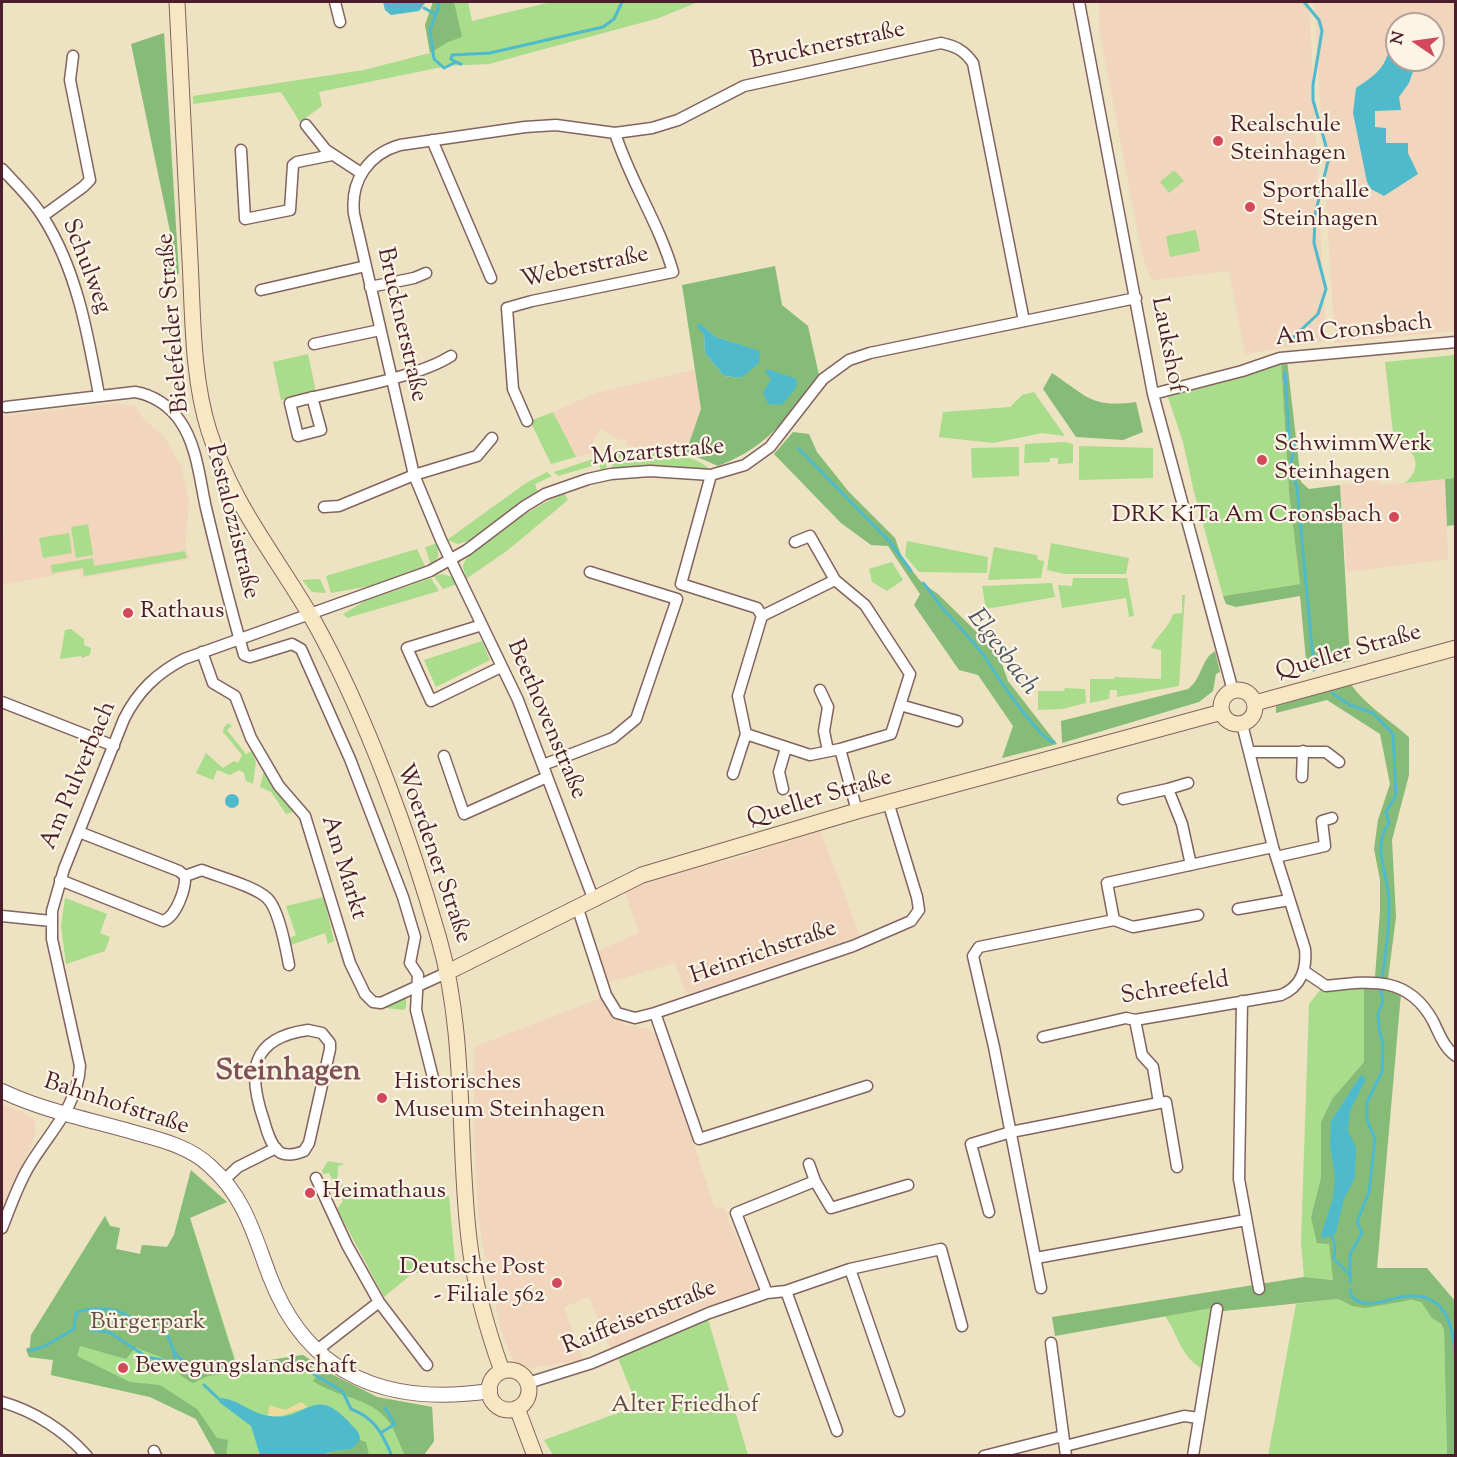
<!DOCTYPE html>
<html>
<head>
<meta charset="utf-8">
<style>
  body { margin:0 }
  #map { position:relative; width:1457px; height:1457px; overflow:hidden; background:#ede2c1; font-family:"Sorts Mill Goudy",serif }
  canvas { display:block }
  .frame { position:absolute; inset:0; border:3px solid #4a1f2b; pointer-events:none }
  .north { position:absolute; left:1385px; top:12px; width:60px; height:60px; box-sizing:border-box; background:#fcf5e5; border:2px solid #b59f9b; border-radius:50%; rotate:283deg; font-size:16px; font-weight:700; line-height:24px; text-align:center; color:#4a1f2b }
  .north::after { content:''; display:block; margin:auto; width:21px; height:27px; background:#d1495b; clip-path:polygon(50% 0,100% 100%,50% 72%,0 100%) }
</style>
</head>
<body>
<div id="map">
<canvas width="1457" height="1457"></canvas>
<div class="frame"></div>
<div class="north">N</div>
</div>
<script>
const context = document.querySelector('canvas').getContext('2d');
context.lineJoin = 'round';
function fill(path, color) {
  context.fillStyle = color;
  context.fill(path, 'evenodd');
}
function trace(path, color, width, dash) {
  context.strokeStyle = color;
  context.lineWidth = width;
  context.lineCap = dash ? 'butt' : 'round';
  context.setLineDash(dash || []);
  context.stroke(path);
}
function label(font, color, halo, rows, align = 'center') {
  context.font = font + ' "Sorts Mill Goudy",serif';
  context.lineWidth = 4.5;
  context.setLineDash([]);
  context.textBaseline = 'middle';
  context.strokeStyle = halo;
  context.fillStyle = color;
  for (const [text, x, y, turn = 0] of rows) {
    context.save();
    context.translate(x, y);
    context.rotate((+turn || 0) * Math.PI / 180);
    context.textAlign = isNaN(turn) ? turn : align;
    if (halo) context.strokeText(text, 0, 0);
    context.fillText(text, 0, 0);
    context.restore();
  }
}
fill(new Path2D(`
  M1099,2H1309L1326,341L1245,354L1229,271L1152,280L1142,255L1099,28Z
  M1314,2H1455V331L1335,343ZM1397,24H1433V60H1397Z
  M696,369L707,386L712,459L654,446L627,447V440L617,439L601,429L592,444L594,452L576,457L553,412L596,393Z
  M117,403L135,406L144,420L163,435L181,466L189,501L185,545L190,559L83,578L79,570L2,585V534L5,533L2,505V416Z
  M1445,479L1448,559L1347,572L1340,485L1379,480L1380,485Z
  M820,830L860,936L754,971L687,998L675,963L607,983L597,951L639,933L624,889L667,872L736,859Z
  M601,998L617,1020L626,1025L647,1028L658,1036L715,1209L724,1208L758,1289L686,1314L610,1349L589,1297L564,1307L583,1360L528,1368L515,1362L511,1356L502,1333L485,1259L478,1213L474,1137V1047Z
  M2,1104L28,1115L34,1120L36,1128L33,1142L2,1207Z`), '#f1d5bd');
fill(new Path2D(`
  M433,2H468L472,21L551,2H698L659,18L489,64L447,66L319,92L322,106L300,122L281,92L193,104V96L364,70L430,53L425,25Z
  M1174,170L1184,181L1169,193L1160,182Z
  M1196,230L1200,251L1170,257L1166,236Z
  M308,354L316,392L281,400L273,362Z
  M1455,355V478L1405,483C1416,474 1421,459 1407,449C1403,445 1399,445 1394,441L1385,362Z
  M1281,361L1289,493L1300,584L1223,596L1194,492L1183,442L1168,397L1272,367Z
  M1034,392L1065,436L1042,433L993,443L939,437L943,412L1010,407L1022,395Z
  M553,412L576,457L551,464L530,421Z
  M1065,442L1073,444V463L1058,464V458H1050V462L1024,463L1025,444Z
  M1079,446L1153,448V478L1079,480Z
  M1019,447V476L972,478L971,448Z
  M631,451C651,450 697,454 710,470L615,469L612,466L610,455Z
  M605,455L607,470L601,471L599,464L558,476L554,472Z
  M547,472L552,476L535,484L538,493L471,540L458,544L447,540L526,483Z
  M564,493L568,500L508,550L466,579L463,566C469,545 542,503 564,493Z
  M88,524L93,555L76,558L71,527Z
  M69,533L72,553L43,558L39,538Z
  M907,541L988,557L987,573L919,572L905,556Z
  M438,543V557L431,565L425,547Z
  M1051,543L1129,558L1126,574H1065L1047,570Z
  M994,547L1037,555L1038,560L1044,561L1041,578L988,580Z
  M417,549L426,568L370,586L331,593L326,576Z
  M185,551L187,558L84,576L83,568L52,573L51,565L93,558L94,566Z
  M892,562L903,580L887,591L872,582L869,569Z
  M443,574L452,577L457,584L443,589L434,576Z
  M431,578L439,591L347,618L343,614L365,601Z
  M1073,578H1127L1134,616L1129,617L1126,598L1062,608L1058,585L1072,586Z
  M320,579L326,593L312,592L302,580Z
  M1052,583L1055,597L986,609L982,586Z
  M1182,595H1185L1179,686L1117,697V690H1110L1109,699L1090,703V679H1114V677L1161,679V650L1151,648C1158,634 1169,628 1173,614L1182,613Z
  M71,629L84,639V645L91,648L90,655L82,658L81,656L60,659L65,630Z
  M482,641L490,660L436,687L424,660Z
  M1065,688L1085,689L1086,703L1062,709L1038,710V691H1064Z
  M228,723L232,726L227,730L246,754L252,751L256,762L253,784L246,781L244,773L239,770L230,775L217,770L213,780L196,773L206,753L223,768L234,761L238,763L242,755L223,732L224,727Z
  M264,771L293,812L286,814L271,792L260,787Z
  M324,897L334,941L328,944L325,933L291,945L289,938L296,935L286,906Z
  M65,898L107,914L100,933L110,937L105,951L66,964L61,926Z
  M1364,987V1062L1332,1099L1321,1122V1177L1311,1217L1329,1244L1334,1280L1304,1277L1301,1242L1309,1004L1321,989Z
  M406,996V1008L403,1010L386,1008V1006Z
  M328,1161L345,1164L338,1166L337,1185L449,1196L456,1274L413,1273L384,1297L337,1209L343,1201L329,1173L323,1174L322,1171Z
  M191,1170L190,1218L237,1365L303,1355L326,1372L377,1397L432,1407L434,1441L424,1455H216L196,1419L150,1397L51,1375L53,1360L29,1357L26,1349L30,1347L31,1335L105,1216L110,1226L120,1228L116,1249L140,1254L142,1245L167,1247L174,1235Z
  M1338,1299C1373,1317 1389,1295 1421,1302C1425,1306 1442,1325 1444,1330L1447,1455L1268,1456L1296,1304Z
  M1212,1308L1203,1369C1182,1359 1177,1333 1165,1316Z
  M708,1319L748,1455H553L544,1440L637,1406L618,1358Z`), '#a9dc8b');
fill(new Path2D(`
  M433,2H454L462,37L448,42L430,53L425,25Z
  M164,33L179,274L164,276L161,247L172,241L131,44Z
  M775,266L782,305L808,326L819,375C785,418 772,445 718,466L686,452L701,409L682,285ZM699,324L716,337L737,344L753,366L741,378L724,376L705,353L704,334Z
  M1287,360L1301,482L1309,489L1340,485L1350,661L1307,671L1300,596L1236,607L1226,604L1223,596L1300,584L1289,493L1281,361Z
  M1052,373C1088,397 1091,408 1136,402L1143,432L1123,440L1076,437L1043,389Z
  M793,432L809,434L817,452L849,492L895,538L902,558L922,583L938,594L998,653L1008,681L1057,744L1002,758L1013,726L978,675L959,670L914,605L920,594L888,546L871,545L841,523L774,454Z
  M1455,478V525L1447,526L1445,479Z
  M1215,651L1220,672L1216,674L1213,691L1199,702L1062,743L1061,721L1188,689C1202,679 1201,659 1215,651Z
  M1351,684C1362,702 1392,722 1409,737V775L1392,840L1396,917L1388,979L1375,977L1380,911V880L1374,849L1378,820L1390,784L1380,734L1327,700L1276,713V706Z
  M1375,986L1401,993L1377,1268H1427L1455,1301V1455H1447L1444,1330L1441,1324L1432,1318L1421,1302L1411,1300L1365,1308L1352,1306L1338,1299L1224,1311L1212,1308L1055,1336L1052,1317L1304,1277L1333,1280L1329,1244L1317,1243L1311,1217L1321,1177V1122L1332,1099L1364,1062V987Z
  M191,1170L227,1202L190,1218L236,1365L303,1355L315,1363L306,1373L281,1369L280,1366H267V1369L208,1376L193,1383C181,1378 177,1369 167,1361C159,1354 145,1353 136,1347L126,1359L80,1346L77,1356L130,1382L160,1385L197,1409L217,1438L228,1440L226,1455H216L196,1419L150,1397L51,1375L53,1360L29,1357L26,1349L30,1347L31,1335L105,1216L110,1226L120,1228L116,1249L140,1254L142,1245L167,1247L174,1235Z
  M322,1369L377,1397L432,1407L434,1441L424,1455H405C399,1444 394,1426 385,1417C366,1397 336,1397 313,1381Z
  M360,1440L366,1442L369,1455L322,1456L334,1451L352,1449Z`), '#86bc77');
fill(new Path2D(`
  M301,1402L308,1407L280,1416H268L269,1405L285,1410Z`), '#eeda9e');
fill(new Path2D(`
  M383,2H425V3L419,11L391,15L385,10Z
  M1397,27V60H1417L1409,83L1399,97L1401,110L1375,111V127L1386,128V143H1408V153L1418,174L1384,196L1371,189L1367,182L1353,113L1356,88C1366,81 1378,74 1384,63C1391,51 1389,39 1397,27Z
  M699,323L716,337L760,351L759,363L741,378L724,376L705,353L704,334L697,327Z
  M767,369L797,379L796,388L782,405L768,404L763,393L771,379L765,372Z
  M225 801a7 7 0 1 1 14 0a7 7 0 1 1-14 0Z
  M1361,1075L1366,1079L1350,1111L1348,1131L1356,1147L1355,1178L1344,1199L1336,1233L1323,1239L1321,1235L1333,1198L1335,1177L1330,1146L1331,1121Z
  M221,1398C240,1400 250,1413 269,1416C307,1422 313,1383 349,1422C355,1429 360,1431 360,1440L352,1449L334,1451L322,1455H260L251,1426L219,1402Z`), '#50bacd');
trace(new Path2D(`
  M437,2L439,6L430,30L434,59L444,68L456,62L461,64
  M424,8L435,14
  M456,62L451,59L452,55L490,53L603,27L614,19L622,2
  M1288,342L1318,314L1326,289L1314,243L1315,215L1329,157L1313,100V85L1322,31L1319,20L1304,2
  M1285,372L1289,437L1295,444L1290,467L1297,487L1314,670
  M798,448L890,542L911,571
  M923,583C931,591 936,601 943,609C957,624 972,640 985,657C994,672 1039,740 1054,742
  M1332,693L1350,705L1373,713L1393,734L1396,795L1386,812L1389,823C1370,849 1390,875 1389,904C1389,928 1386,954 1382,978
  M1331,1234L1335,1244L1334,1259L1351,1276
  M1350,1282V1254L1362,1233L1357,1222L1369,1192L1375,1139L1367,1120V1102L1382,1072L1383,1044L1379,1029L1378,1013L1383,1002L1380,987
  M1350,1290L1352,1297C1367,1310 1383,1300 1401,1297C1452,1288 1455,1336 1456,1373
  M91,1330L109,1332L147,1357L167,1361
  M166,1331L174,1352L185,1363L235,1368L296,1363L343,1392L351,1409C375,1418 382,1433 392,1456
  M29,1351L45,1346L74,1329L76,1313C81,1310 87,1310 94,1309C130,1306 131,1326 161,1330
  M174,1352L176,1365L183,1371
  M204,1385L220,1400
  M1456,1410V1429
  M382,1432L395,1424L385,1408`), '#50bacd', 3);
const minor = new Path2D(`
  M335,2L340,22
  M1079,2L1153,394L1233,691
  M306,125L326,150L361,173
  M432,140L491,278
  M241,150L245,219L290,210L293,165L297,162L332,155
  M2,169C16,184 32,199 43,217C77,270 88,335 99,395
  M43,216L83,187L90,180L70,80L73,56
  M370,287L414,278L426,273
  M261,290L366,266
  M314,344L380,330
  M1153,394L1242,371L1280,358L1456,342
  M312,397L321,430L298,436L290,403C334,391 415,379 451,356
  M6,407L135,392C153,395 170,406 180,421C197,445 200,481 206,508C218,558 230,606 244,655L250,657L292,644L301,649L350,759L403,897L415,937L410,963L418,975L416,1010L434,1082
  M527,421L513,389L507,308L532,301L673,272C659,223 630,181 615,133
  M711,475L681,584L757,608L762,616L835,580L810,536L795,542
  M324,507L339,506L414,475L477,456L492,438
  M835,580L865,605L910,674L891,734L840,749L857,811
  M482,625L407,648L431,701L501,667
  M202,652L213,683L235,696L251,738L279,786L305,816L350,963L365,994L373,1002L381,1003L446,973
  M820,690L828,707L824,731L828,751
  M2,702L114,746
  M900,705L957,721
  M746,734L810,755L840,749
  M1249,752H1326L1339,762
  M444,756L464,814L547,777
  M543,765L613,738L636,719L677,599L590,572
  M733,774L746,734L738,696L762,616
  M1302,777L1303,751
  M783,789L779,772L786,748
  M1168,789L1188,783
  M1123,799L1168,789L1182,824L1191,865
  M79,832L179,871L185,876
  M1276,857L1325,846L1322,821L1332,818
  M185,876L202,870C219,877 254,886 267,898C279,909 286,949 289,965
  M60,880L163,921C176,917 186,889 185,876
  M593,898L518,700L441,540L414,475L354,214C350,180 369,154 400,145L525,127L556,125L615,133L652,128L678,120L744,86L941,43C955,46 964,50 973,63L1024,321
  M577,906L606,995L617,1013L635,1018L655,1013L853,946L911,921L919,910L917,897L888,802
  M1238,909L1289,900
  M2,916L51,921
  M1114,920L1133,927L1198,915
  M1304,971L1326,986C1370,981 1408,975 1433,1021C1439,1033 1444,1048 1456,1056
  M1242,1001L1239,1179L1259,1289
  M655,1013L699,1139L867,1086
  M308,1030L322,1033L330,1043V1049L309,1143L304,1151C297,1154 288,1156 281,1153C271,1147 267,1131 264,1121C247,1072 250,1038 308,1030Z
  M1043,1037L1126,1018L1135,1020L1281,995C1301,987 1307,969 1305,949L1273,847L1242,724
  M1159,1103L1166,1102L1177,1167
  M809,1164L815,1181
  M316,1178L347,1245L379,1302L427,1365
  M224,1180L238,1167L276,1148
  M989,1212L971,1144L1011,1132L1159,1103L1153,1067L1142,1055L1135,1020
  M2,1228C10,1208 17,1187 28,1168C47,1135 78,1107 80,1066L52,939V911L64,869L124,719C138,691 157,673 184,659L430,571L467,550L525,506L545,494L588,479L611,474L650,471L711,475L745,465L770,447L823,379L849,360L870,353L1136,298
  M1036,1258L1246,1220
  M850,1269L899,1411
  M1041,1288L994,1047L973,956L979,947L1114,920L1107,883L1273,847
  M786,1291L837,1431
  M767,1293L736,1213L815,1181L831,1208L908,1185
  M1051,1343L1066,1456
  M316,1351L379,1302
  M528,1383L592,1363L709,1313L767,1293L786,1291L850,1269L941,1249L962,1326
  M2,1402C34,1411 65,1431 87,1456
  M1065,1446L1184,1416L1199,1418
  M154,1451L156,1456
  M984,1456L1063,1436
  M1193,1456L1217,1309`);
const tertiary = new Path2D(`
  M2,1091C44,1111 91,1120 136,1133C162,1140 190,1147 210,1166C245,1197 254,1235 270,1277C308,1377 389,1406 490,1391`);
const secondary = new Path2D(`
  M177,2C181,88 185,174 190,260C193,316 192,377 209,431C233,507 278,558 316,625C367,718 410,837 439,939C467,1037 457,1139 469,1239C474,1284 487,1329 502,1371
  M1221 707a17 17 0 1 1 34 0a17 17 0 1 1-34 0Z
  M1255,703L1456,648
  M446,973L642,875L857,811L1222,712
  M489 1390a20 20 0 1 1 40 0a20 20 0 1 1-40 0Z
  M517,1408L535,1456`);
trace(minor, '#836360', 13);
trace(tertiary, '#836360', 16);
trace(secondary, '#836360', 17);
trace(minor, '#fff', 10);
trace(tertiary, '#fff', 14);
trace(secondary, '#f9e7c3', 15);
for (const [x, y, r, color] of [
  [1218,141,6,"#d1495b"],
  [1250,207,6,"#d1495b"],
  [1262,460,6,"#d1495b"],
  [1394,517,6,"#d1495b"],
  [128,613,6,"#d1495b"],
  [382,1098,6,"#d1495b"],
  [310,1193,6,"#d1495b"],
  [557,1283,6,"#d1495b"],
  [123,1368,6,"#d1495b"]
]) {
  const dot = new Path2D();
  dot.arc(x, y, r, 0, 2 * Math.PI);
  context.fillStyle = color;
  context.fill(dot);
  trace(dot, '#fcf5e5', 2);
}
label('24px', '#4a1f2b', '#fcf5e5', [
  ["Brucknerstraße",828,47,-12],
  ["Schulweg",85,267,69],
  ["Weberstraße",585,269,-12],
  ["Bielefelder Straße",175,323,-95],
  ["Brucknerstraße",400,325,77],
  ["Am Cronsbach",1354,332,-6],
  ["Laukshof",1166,345,79],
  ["Mozartstraße",658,454,-5],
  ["Pestalozzistraße",231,522,76],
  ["Queller Straße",1349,654,-16],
  ["Beethovenstraße",545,720,67],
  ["Am Pulverbach",80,776,-67],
  ["Queller Straße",820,800,-17],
  ["Woerdener Straße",432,854,71],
  ["Am Markt",342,868,73],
  ["Heinrichstraße",764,954,-19],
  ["Schreefeld",1175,990,-9],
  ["Bahnhofstraße",116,1106,18],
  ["Raiffeisenstraße",640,1319,-22]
]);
label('24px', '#4a1f2b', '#fcf5e5', [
  ["Realschule",1230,127],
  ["Steinhagen",1230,155],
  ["Sporthalle",1262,193],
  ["Steinhagen",1262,221],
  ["SchwimmWerk",1274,446],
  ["Steinhagen",1274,474],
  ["DRK KiTa Am Cronsbach",1382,517,"right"],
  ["Rathaus",140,613],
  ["Historisches",394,1084],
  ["Museum Steinhagen",394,1112],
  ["Heimathaus",322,1193],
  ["Deutsche Post",545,1269,"right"],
  ["- Filiale 562",545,1297,"right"],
  ["Bewegungslandschaft",135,1368]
], 'left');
label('24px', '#624e43', '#fcf5e5', [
  ["Bürgerpark",148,1324],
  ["Alter Friedhof",685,1407]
]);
label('italic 26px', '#4c5564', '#fcf5e5', [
  ["Elgesbach",1001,653,53]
]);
label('bold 30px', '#7f5056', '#fcf5e5', [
  ["Steinhagen",288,1074]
]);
</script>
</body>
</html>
